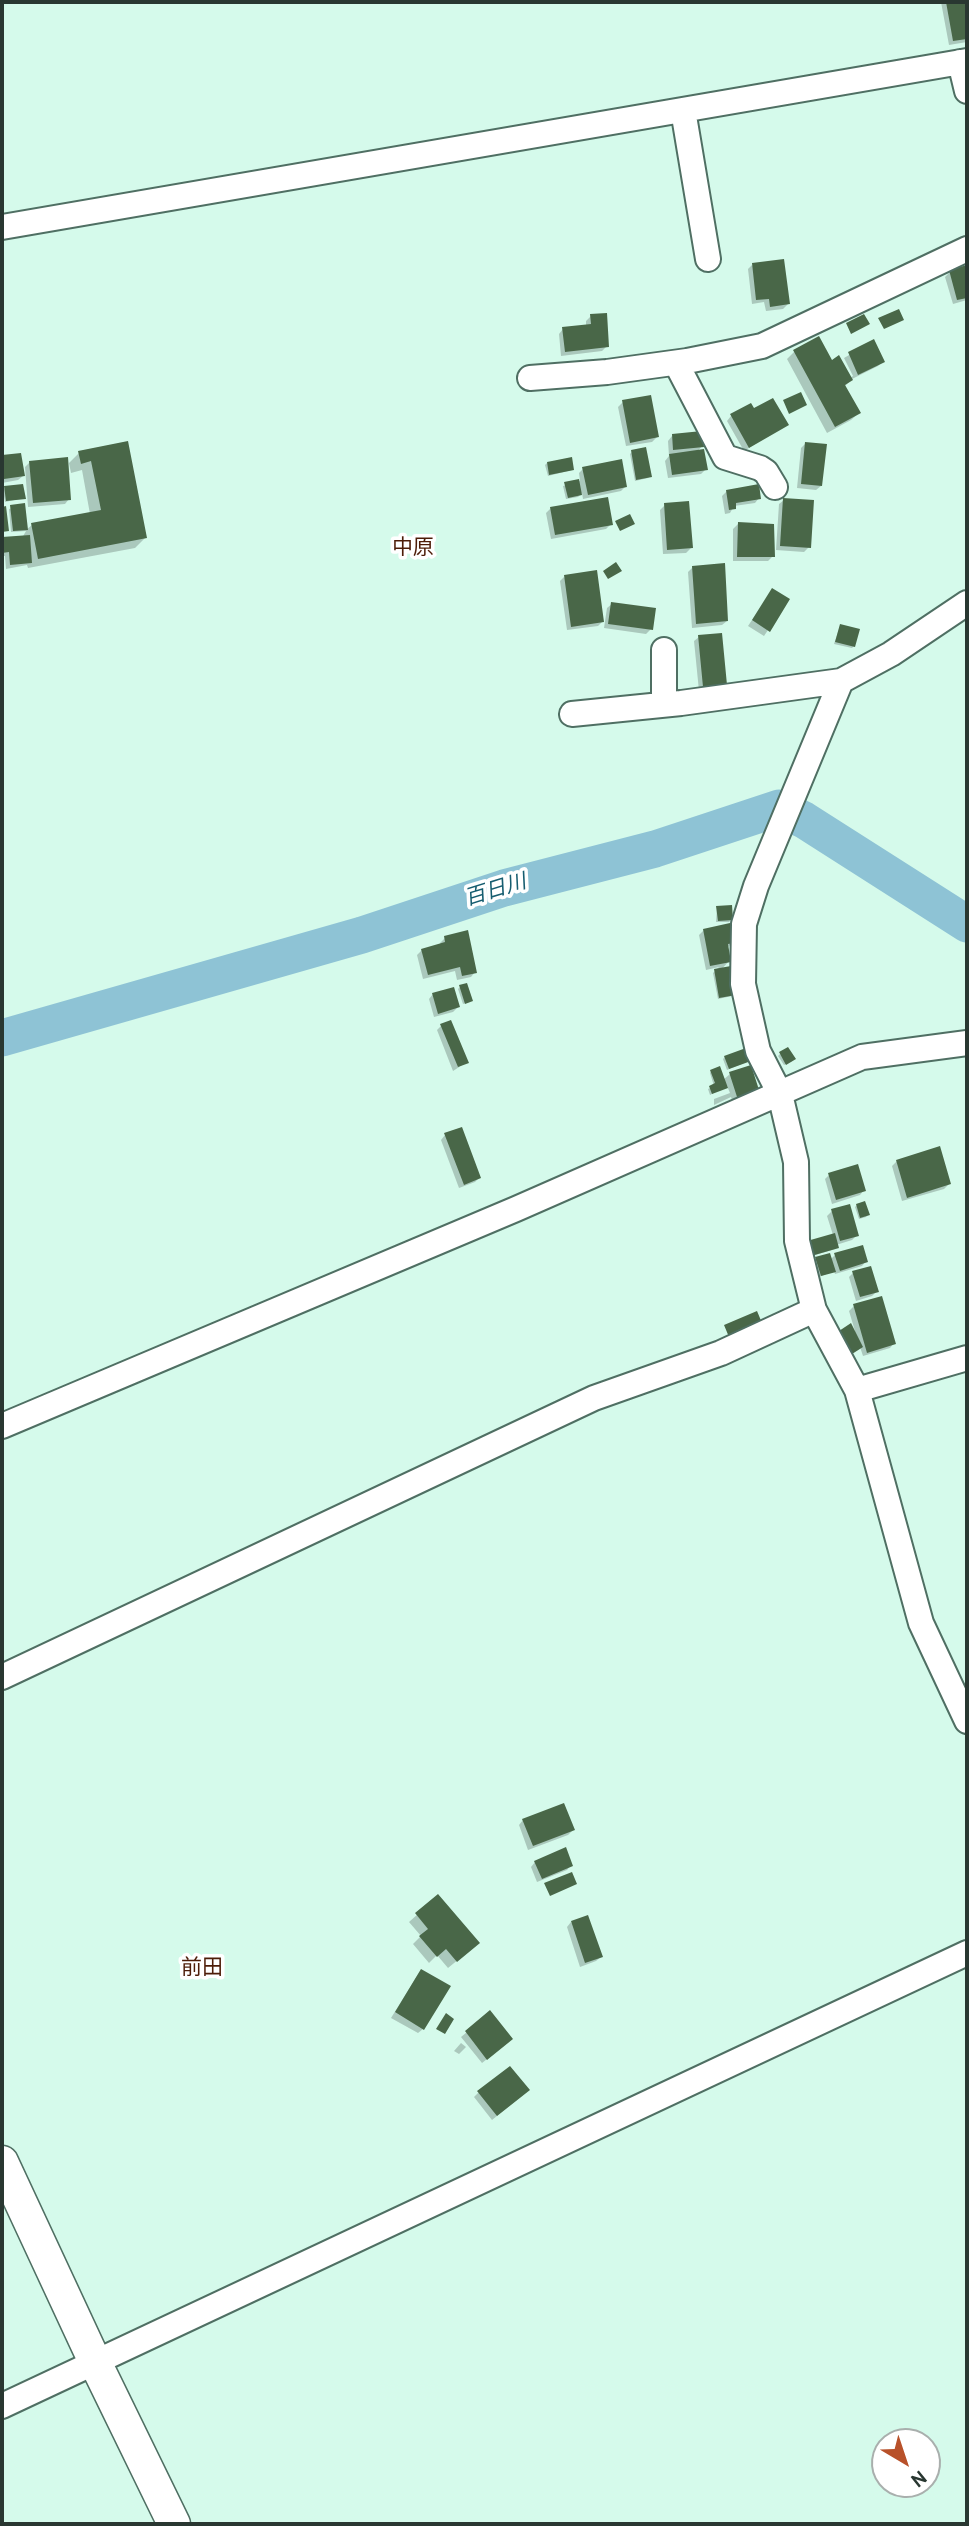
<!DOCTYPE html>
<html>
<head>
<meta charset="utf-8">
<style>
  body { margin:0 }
  #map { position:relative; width:969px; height:2526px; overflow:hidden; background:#d5faeb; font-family:Overpass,sans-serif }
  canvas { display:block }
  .frame { position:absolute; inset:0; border:4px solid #293731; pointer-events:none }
  .north { position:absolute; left:871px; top:2428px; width:70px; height:70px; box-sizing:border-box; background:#fff; border:2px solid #a9afad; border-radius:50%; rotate:141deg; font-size:19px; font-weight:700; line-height:28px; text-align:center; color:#293731 }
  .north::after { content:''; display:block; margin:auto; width:24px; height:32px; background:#b8512a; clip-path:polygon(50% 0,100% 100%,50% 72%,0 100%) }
</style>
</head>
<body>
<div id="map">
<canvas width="969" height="2526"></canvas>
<div class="frame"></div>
<div class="north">N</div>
</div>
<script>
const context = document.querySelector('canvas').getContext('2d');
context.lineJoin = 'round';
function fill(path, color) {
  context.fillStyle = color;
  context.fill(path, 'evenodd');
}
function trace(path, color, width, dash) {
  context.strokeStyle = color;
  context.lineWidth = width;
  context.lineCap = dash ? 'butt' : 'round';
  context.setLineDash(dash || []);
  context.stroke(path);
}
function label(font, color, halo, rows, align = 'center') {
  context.font = font + ' Overpass,"Noto Sans JP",sans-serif';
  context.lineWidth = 7;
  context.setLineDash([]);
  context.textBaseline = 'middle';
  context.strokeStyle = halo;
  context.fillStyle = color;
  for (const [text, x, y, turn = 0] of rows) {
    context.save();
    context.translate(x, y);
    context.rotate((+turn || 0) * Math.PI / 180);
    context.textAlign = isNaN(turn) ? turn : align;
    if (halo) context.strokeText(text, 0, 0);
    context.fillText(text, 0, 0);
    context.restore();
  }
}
fill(new Path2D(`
  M941,2H967V42L949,45Z
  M752,265L788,304L783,309L766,311L764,302L752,304L748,269Z
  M967,267V300L953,304L945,277L950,272Z
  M591,316L607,346L602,351L561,356L559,334L563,329L586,326V321Z
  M873,341L883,361L878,366L852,379L844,387L859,413L851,420L827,433L787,359L794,352L831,362L850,378L853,376L844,358Z
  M623,402L657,437L652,442L626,446L618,407Z
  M754,410L786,425L744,451L727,421L731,416Z
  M672,436L702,446L697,452L706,469L701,474L668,478L665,461L669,456L668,441Z
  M127,443L145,538L135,548L28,568L27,565L6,569L5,556H2V539L22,538L26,531L11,532L9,509L24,505L26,530L32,525L90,514L82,470L71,473L69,463L79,453Z
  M805,444L821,486L816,490L797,488L801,448Z
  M632,452L650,476L648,478L635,481L630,454Z
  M20,455L23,476L18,480L2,483V457Z
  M30,462L69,499L65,504L28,507L25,467Z
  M547,463L572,470L548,476L545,465Z
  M583,469L625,487L621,491L583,499L582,493L578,497L566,499L563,486L580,481L579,473Z
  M5,488L24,498L5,502L3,490Z
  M727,491L759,498L755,503L734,506L730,513L725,514L722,496Z
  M784,500L809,547L804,552L776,550L779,504Z
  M665,505L691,548L686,553L663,554L660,510Z
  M551,508L611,524L606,529L551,539L546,513Z
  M738,524L773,556L768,561H733V529Z
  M693,567L727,621L722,625L692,628L688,572Z
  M564,577L603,621L598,626L567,630L560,581Z
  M772,590L788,600L764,636L748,626Z
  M612,604L651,629L646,634L604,628L607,608Z
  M840,626L854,646L852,648L834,644Z
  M699,637L721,689L699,691L694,641Z
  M717,908L731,920L729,922H716Z
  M704,930L732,943L727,948L729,961L721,970L734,994L732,996L718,999L713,973L719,967L706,970L699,935Z
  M445,938L475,972L471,977L457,980L455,971L423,979L417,955L422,950L441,945L440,943Z
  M460,987L469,1002L463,1004L458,989Z
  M433,994L458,1007L453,1012L434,1017L429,999Z
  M441,1026L467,1062L453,1071L437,1030Z
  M780,1054L792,1061L784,1065L778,1056Z
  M725,1057L749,1061L727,1070L723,1059Z
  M711,1071L723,1080L730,1074L758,1093L733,1104L731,1097L714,1105V1099L730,1093L727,1086L710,1095L708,1089L714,1086L710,1073Z
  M445,1135L479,1178L475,1182L459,1188L441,1140Z
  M897,1161L949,1184L944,1189L902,1201L892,1166Z
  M829,1175L864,1190L860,1195L832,1204L825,1179Z
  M857,1205L868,1215L866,1217L859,1219L855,1207Z
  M832,1211L857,1235L852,1240L836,1245L835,1249L809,1257L833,1235L827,1216Z
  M835,1255L866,1261L862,1266L835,1274L834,1271L819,1277L814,1261L816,1259L830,1260Z
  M853,1273L877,1291L872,1296L856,1301L849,1277Z
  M854,1306L894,1343L890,1348L863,1356L860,1347L850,1355L855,1331L849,1311Z
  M523,1820L573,1830L568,1835L528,1850L519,1825Z
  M535,1862L571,1865L567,1870L537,1882L531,1867Z
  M438,1896L470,1950L448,1968L437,1955L429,1963L413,1944L421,1936L409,1922Z
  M571,1922L601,1957L596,1961L580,1967L567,1927Z
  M417,1976L423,2029L418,2033L391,2018Z
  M490,2013L506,2044L482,2063L461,2037Z
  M461,2043L466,2047L459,2054L454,2051Z
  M478,2093L523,2095L492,2120L474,2097Z`), '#0003');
trace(new Path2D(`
  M2,1038L362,935L504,888L655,849L779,808L804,820L967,924`), '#8ec3d5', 37);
fill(new Path2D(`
  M946,2H967V39L953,41Z
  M784,259L790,304L770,307L769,299L756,300L752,263Z
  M967,265V298L957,300L949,270Z
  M899,309L904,320L884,329L878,318Z
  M607,313L609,347L565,352L562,327L591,324L590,314Z
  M864,314L870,324L851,334L846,323Z
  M819,336L832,360L839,355L853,380L845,385L861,413L835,427L793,350Z
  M874,339L885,362L858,375L848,352Z
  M801,392L807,405L789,414L783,400Z
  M651,395L659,437L630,443L622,400Z
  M773,398L789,425L749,448L730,414L751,403L754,408Z
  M702,431L704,447L673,450L672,434Z
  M128,441L147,538L38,559L31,523L101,510L91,461L81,464L78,451Z
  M805,442L827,444L822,486L801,484Z
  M646,447L652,477L636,480L631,450Z
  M704,449L708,470L672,475L669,454Z
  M21,453L25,476L4,479L2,455Z
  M68,457L71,500L33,503L29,461Z
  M572,457L574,470L549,475L547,462Z
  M622,459L627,487L588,495L582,467Z
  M579,479L582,495L568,498L564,482Z
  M23,484L26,499L6,501L4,486Z
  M759,484L761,499L736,503V509L729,510L726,490Z
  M608,497L613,525L555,535L550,507Z
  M783,498L814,500L811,548L780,546Z
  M689,501L693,548L667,550L664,503Z
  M25,503L28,530L13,531L10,505Z
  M6,506L9,531L2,532V507Z
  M630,514L635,524L620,531L615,521Z
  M738,522L774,524L775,557H737Z
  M30,535L32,563L10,565L9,552L2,553V537Z
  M616,562L622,571L608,579L603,571Z
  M725,563L728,621L696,624L692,566Z
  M597,570L604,622L571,627L564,575Z
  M772,588L790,599L770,632L752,620Z
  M611,602L656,608L653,630L608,624Z
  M840,624L860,629L855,647L835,642Z
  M722,633L727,685L703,687L698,635Z
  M732,905L733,920L718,921L716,906Z
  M730,923L734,943L728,944L731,962L710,966L703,929Z
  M468,930L477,973L462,976L460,967L428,975L421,949L445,942L444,936Z
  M731,966L736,995L719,998L714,969Z
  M467,983L473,1001L465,1004L459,985Z
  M454,987L460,1007L438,1014L432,993Z
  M451,1020L469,1063L458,1067L440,1024Z
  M788,1047L796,1059L786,1065L779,1052Z
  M746,1048L751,1061L729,1069L724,1056Z
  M751,1065L760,1093L738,1100L729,1072Z
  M720,1066L728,1088L712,1094L709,1086L715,1083L710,1070Z
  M462,1127L481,1178L464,1185L444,1133Z
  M940,1146L951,1184L907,1198L896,1160Z
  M858,1164L866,1191L836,1200L828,1173Z
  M865,1201L870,1215L860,1218L856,1204Z
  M850,1204L859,1236L840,1241L831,1209Z
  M835,1233L839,1248L811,1256L807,1241Z
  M863,1245L868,1262L840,1271L834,1253Z
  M830,1253L836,1272L821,1276L815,1257Z
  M871,1266L879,1292L860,1297L852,1271Z
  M882,1296L896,1344L867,1353L853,1304Z
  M757,1311L762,1323L729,1337L724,1325Z
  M851,1323L863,1347L852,1354L836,1333Z
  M564,1803L575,1830L533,1846L522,1819Z
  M566,1847L573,1866L542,1879L534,1861Z
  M572,1872L577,1884L550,1896L544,1883Z
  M438,1894L480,1943L457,1962L446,1949L437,1957L419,1936L428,1929L415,1913Z
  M588,1915L603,1957L585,1963L571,1921Z
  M421,1969L451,1986L424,2030L395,2012Z
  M490,2010L513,2039L487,2060L465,2031Z
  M446,2013L454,2019L445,2034L436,2029Z
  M510,2066L530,2090L497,2116L477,2091Z`), '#496748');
const minor = new Path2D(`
  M960,62L967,91
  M683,110L708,259
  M2,227L967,61
  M676,363L725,457L760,468L766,472L775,487
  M530,378L607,372L687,361L762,346L967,249
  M664,650V704
  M841,681L756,886L744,924L743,984L758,1051L780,1094L796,1162L797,1241L814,1310L857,1390L921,1623L967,1721
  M572,714L681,703L841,681L891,654L967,603
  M857,1390L967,1358
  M2,1426L516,1209L862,1057L967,1043
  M2,1677L594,1398L721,1353L814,1310
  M2,2406L967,1953`);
const tertiary = new Path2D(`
  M2,2162L95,2362L174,2524`);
trace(minor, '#4f6f63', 28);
trace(tertiary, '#4f6f63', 35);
trace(minor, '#fff', 24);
trace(tertiary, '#fff', 32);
label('21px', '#4d1c08', '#fff', [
  ["中原",413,550],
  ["前田",202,1970]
]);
label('italic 21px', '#165d70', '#fff', [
  ["百日川",496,892,-17]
]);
</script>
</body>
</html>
